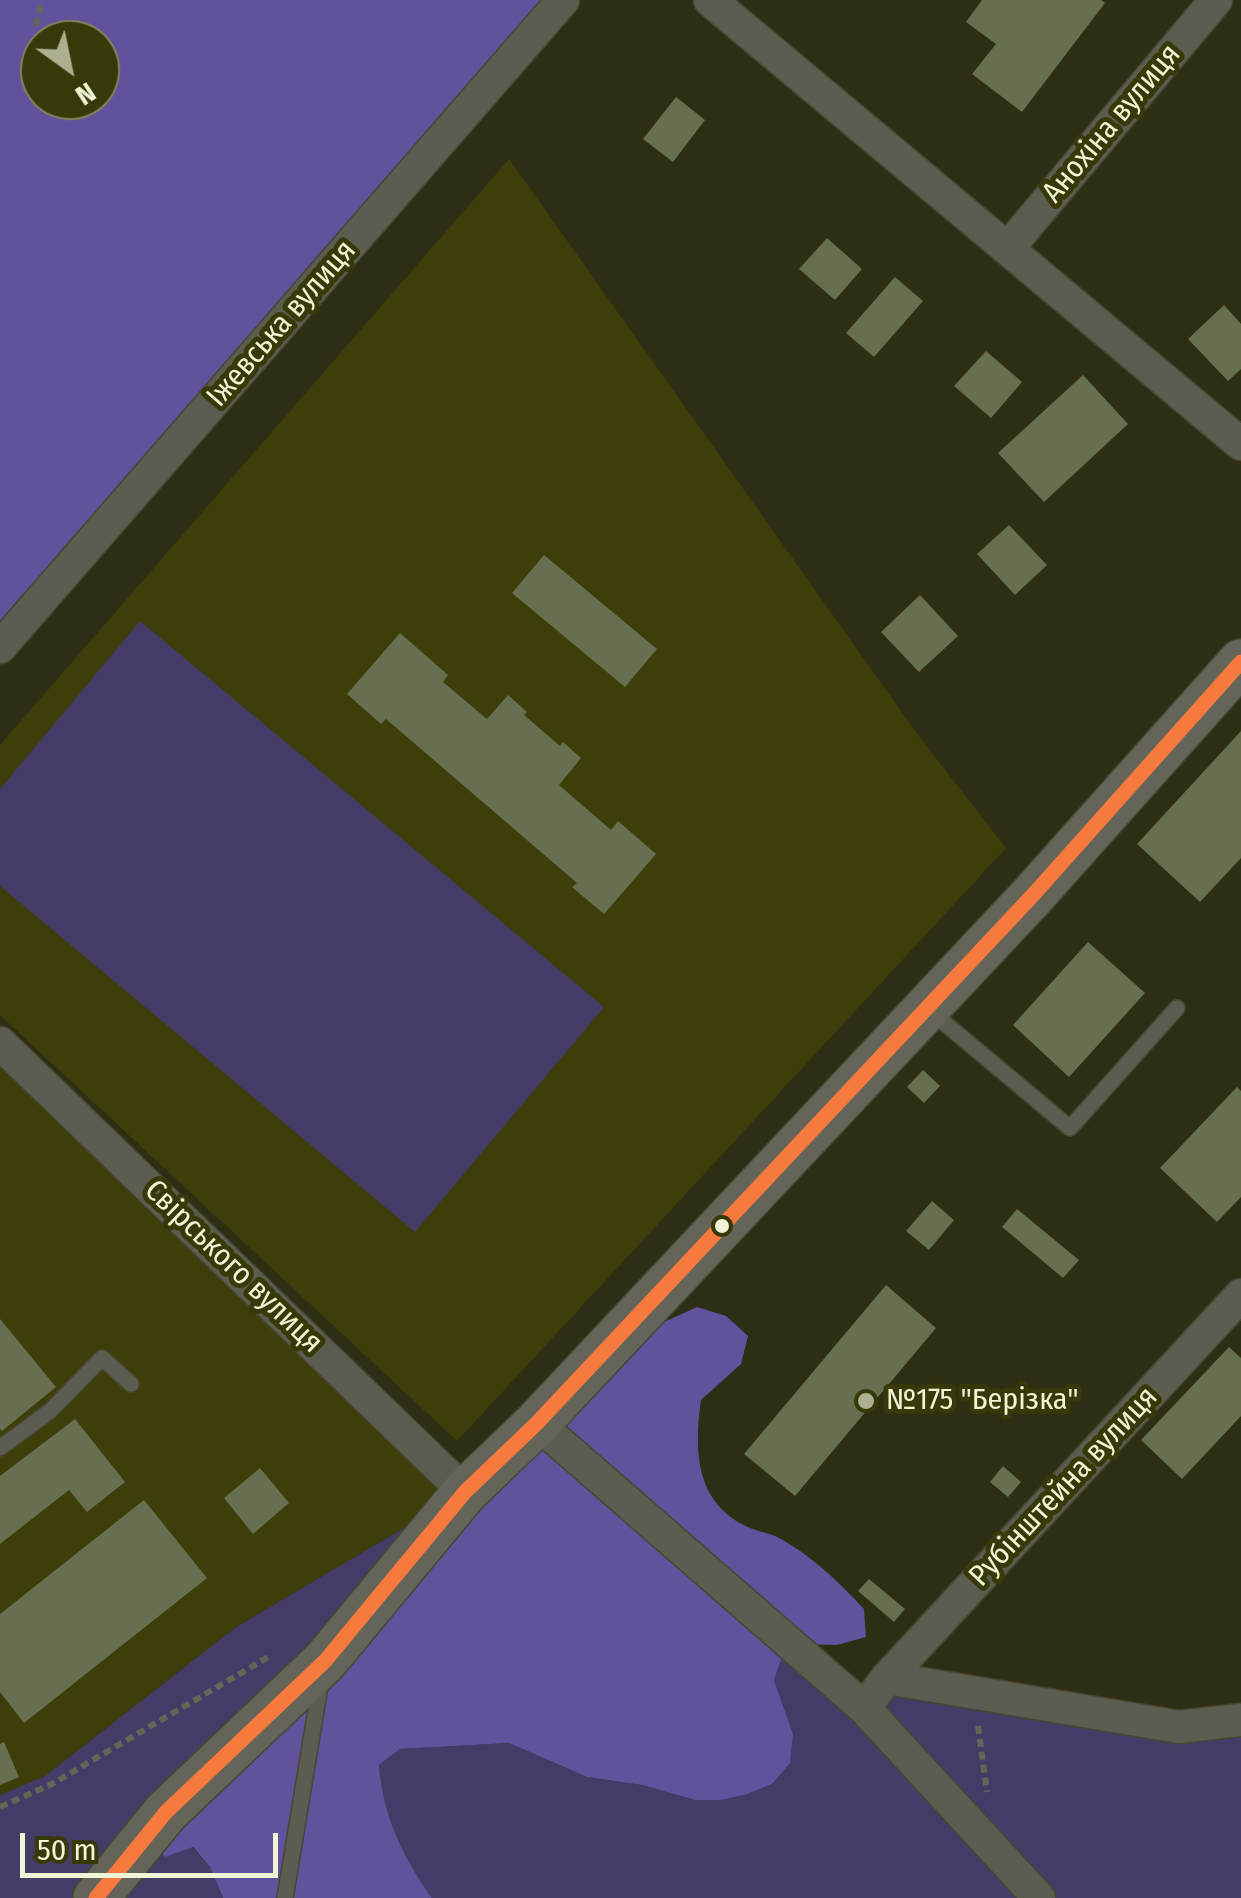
<!DOCTYPE html>
<html>
<head>
<meta charset="utf-8">
<style>
  body { margin:0 }
  #map { position:relative; width:1241px; height:1898px; overflow:hidden; background:#2e2e14; font-family:"Fira Sans Condensed",sans-serif }
  canvas { display:block }
  .north { position:absolute; left:20px; top:20px; width:100px; height:100px; box-sizing:border-box; background:#383909; border:2px solid #82845b; border-radius:50%; rotate:147deg; font-size:28px; font-weight:700; line-height:40px; text-align:center; color:#f1f4d5 }
  .north::after { content:''; display:block; margin:auto; width:35px; height:45px; background:#adaf91; clip-path:polygon(50% 0,100% 100%,50% 72%,0 100%) }
  .scale { position:absolute; left:20px; top:1833px; width:258px; height:45px; box-sizing:border-box; border:5px solid #f1f4d5; border-top:0; padding-left:12px; font-size:30px; line-height:35px; white-space:nowrap; color:#f1f4d5; -webkit-text-stroke:8px #383909; paint-order:stroke }
</style>
</head>
<body>
<div id="map">
<canvas width="1241" height="1898"></canvas>
<div class="north">N</div>
<div class="scale">50 m</div>
</div>
<script>
const context = document.querySelector('canvas').getContext('2d');
context.lineJoin = 'round';
function fill(path, color) {
  context.fillStyle = color;
  context.fill(path, 'evenodd');
}
function trace(path, color, width, dash) {
  context.strokeStyle = color;
  context.lineWidth = width;
  context.lineCap = dash ? 'butt' : 'round';
  context.setLineDash(dash || []);
  context.stroke(path);
}
function label(font, color, halo, rows, align = 'center') {
  context.font = font + ' "Fira Sans Condensed",sans-serif';
  context.lineWidth = 10;
  context.setLineDash([]);
  context.textBaseline = 'middle';
  context.strokeStyle = halo;
  context.fillStyle = color;
  for (const [text, x, y, turn = 0] of rows) {
    context.save();
    context.translate(x, y);
    context.rotate((+turn || 0) * Math.PI / 180);
    context.textAlign = isNaN(turn) ? turn : align;
    if (halo) context.strokeText(text, 0, 0);
    context.fillText(text, 0, 0);
    context.restore();
  }
}
fill(new Path2D(`
  M509,159L918,735L1006,848L457,1441L0,1015V745Z
  M0,1043L465,1492L236,1627L45,1776L0,1795Z`), '#3e3e0a');
fill(new Path2D(`
  M140,621L604,1007L415,1232L0,886V789Z
  M465,1492L192,1847L210,1867L223,1898H0V1795L45,1776L236,1627Z
  M787,1644L864,1707L887,1678L1241,1720V1898H432C403,1857 383,1816 379,1765L400,1749L509,1743L587,1777L642,1785L695,1800L793,1734L774,1680Z`), '#443b67');
fill(new Path2D(`
  M0,0H563L0,647ZM40,40H100V100H40Z
  M697,1307L726,1316L748,1336L741,1364L701,1400C694,1449 695,1502 746,1526C755,1531 766,1532 775,1536C809,1553 839,1582 864,1609L866,1637L837,1645L787,1644L774,1680L793,1734L790,1763L772,1784L747,1794L721,1800H695L642,1785L587,1777L509,1743L400,1749L379,1765C383,1816 403,1857 432,1898H223L210,1867L193,1847L165,1857L148,1836L651,1328Z`), '#62519c');
fill(new Path2D(`
  M982,0H1101L1105,3L1022,112L972,74L996,44L966,22Z
  M676,97L705,120L673,162L643,139Z
  M827,238L862,269L835,300L799,269Z
  M895,277L923,301L874,357L846,333Z
  M1224,305L1241,324V369L1228,381L1188,339Z
  M986,351L1022,382L991,418L954,386Z
  M1083,375L1128,424L1044,502L998,453Z
  M1009,525L1047,565L1015,595L977,554Z
  M544,555L657,649L625,687L512,593Z
  M920,595L958,636L919,672L881,632Z
  M400,633L448,675L443,682L487,719L508,695L527,712L524,715L560,746L563,742L581,758L559,785L611,830L618,821L656,854L604,914L572,887L577,883L386,719L381,724L347,694Z
  M1241,731V858L1200,902L1137,844Z
  M1088,942L1145,993L1069,1077L1013,1025Z
  M923,1070L940,1086L924,1103L907,1087Z
  M1237,1087L1241,1091V1197L1217,1222L1160,1168Z
  M932,1201L954,1220L929,1250L906,1231Z
  M1017,1209L1079,1260L1063,1278L1002,1227Z
  M886,1285L936,1328L795,1496L744,1454Z
  M0,1319L56,1387L2,1431L0,1429Z
  M1229,1347L1241,1358V1416L1182,1479L1141,1440Z
  M75,1419L125,1482L87,1512L69,1490L0,1544V1476Z
  M1003,1466L1021,1482L1008,1497L990,1482Z
  M260,1468L289,1503L253,1534L224,1498Z
  M144,1500L207,1578L24,1723L0,1692V1614Z
  M869,1579L905,1609L894,1622L858,1591Z
  M4,1742L19,1777L0,1785V1744Z`), '#666f50');
const service = new Path2D(`
  M929,1010L1070,1128L1177,1008
  M0,1448L50,1411L102,1358L131,1384
  M285,1898L321,1680`);
const minor = new Path2D(`
  M710,0L1241,444
  M1008,248L1216,0
  M0,647L563,0
  M0,1043L465,1492
  M537,1423L864,1708L1039,1898
  M887,1678L1179,1727L1241,1720
  M864,1708L887,1678L1241,1295`);
const secondary = new Path2D(`
  M96,1898L166,1812L325,1661L465,1492L537,1423L1033,895L1241,662`);
trace(service, '#474732', 18);
trace(minor, '#474732', 35);
trace(secondary, '#474732', 48);
trace(new Path2D(`
  M36,26L42,0
  M978,1726L987,1792
  M0,1807L52,1784L270,1656`), '#646457', 6, [8, 5]);
trace(service, '#5c5d51', 15);
trace(minor, '#5c5d51', 32);
trace(secondary, '#646558', 45);
trace(new Path2D(`
  M96,1898L166,1812L325,1661L465,1492L537,1423L1033,895L1241,662`), '#f6793e', 15);
for (const [x, y, r, color] of [
  [722,1226,9,"#f1f4d5"],
  [866,1401,10,"#adaf91"]
]) {
  const dot = new Path2D();
  dot.arc(x, y, r, 0, 2 * Math.PI);
  context.fillStyle = color;
  context.fill(dot);
  trace(dot, '#383909', 4);
}
label('30px', '#f1f4d5', '#383909', [
  ["Анохіна вулиця",1112,124,-50],
  ["Іжевська вулиця",282,324,-49],
  ["Свірського вулиця",233,1267,44],
  ["Рубінштейна вулиця",1064,1487,-47]
]);
label('30px', '#f1f4d5', '#383909', [
  ["№175 \"Берізка\"",886,1401]
], 'left');
</script>
</body>
</html>
